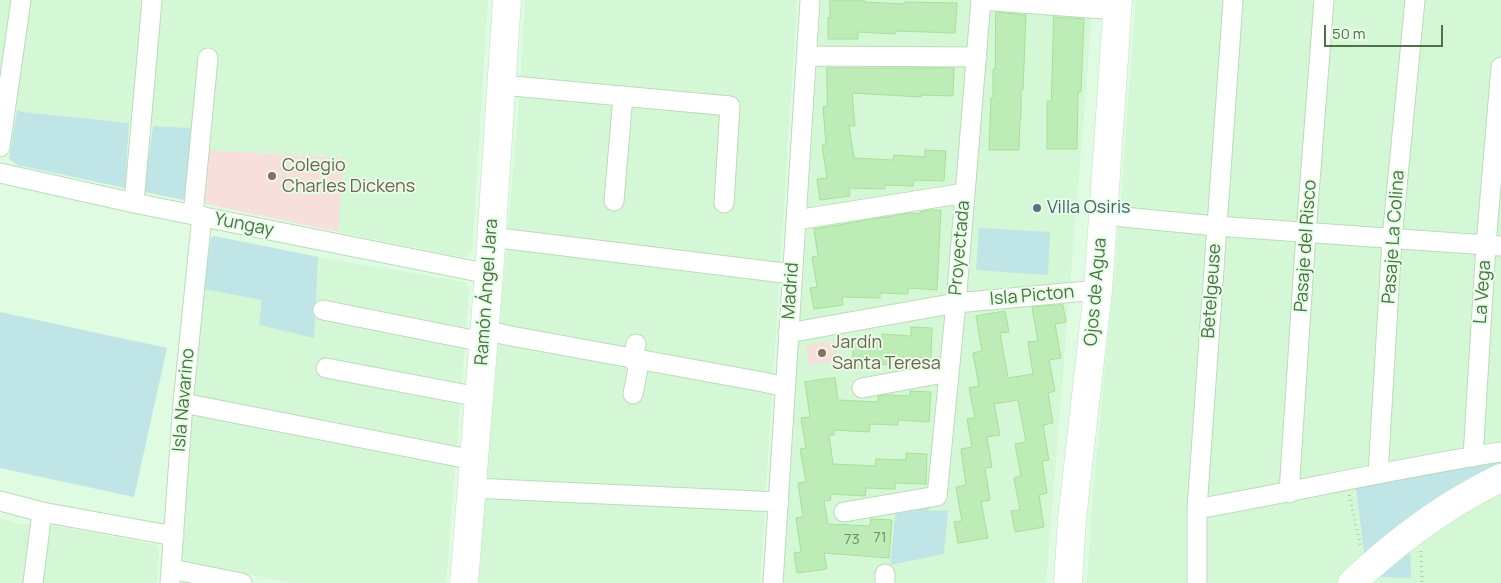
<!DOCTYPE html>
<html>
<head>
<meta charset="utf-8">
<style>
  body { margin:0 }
  #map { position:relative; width:1501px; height:583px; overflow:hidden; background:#dffbe1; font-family:Manrope,sans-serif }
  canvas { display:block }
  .scale { position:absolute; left:1324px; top:25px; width:119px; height:22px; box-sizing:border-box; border:2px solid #507048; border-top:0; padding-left:6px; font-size:15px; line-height:18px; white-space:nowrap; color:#507048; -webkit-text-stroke:4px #e5fee6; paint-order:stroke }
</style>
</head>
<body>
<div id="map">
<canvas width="1501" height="583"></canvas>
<div class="scale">50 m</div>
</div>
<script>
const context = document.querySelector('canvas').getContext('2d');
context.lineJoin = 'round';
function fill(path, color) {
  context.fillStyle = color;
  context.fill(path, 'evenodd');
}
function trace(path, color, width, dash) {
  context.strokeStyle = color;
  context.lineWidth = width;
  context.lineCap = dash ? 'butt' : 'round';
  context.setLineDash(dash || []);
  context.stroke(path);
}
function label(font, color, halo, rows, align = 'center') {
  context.font = font + ' Manrope,sans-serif';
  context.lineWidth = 4;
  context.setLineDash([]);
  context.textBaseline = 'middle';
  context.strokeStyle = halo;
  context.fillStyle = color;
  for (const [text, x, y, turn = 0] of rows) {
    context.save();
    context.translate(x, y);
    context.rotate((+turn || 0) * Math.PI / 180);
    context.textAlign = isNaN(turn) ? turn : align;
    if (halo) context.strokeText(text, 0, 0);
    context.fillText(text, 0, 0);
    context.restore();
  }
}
fill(new Path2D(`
  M0,0H488L472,251L464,258L338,232L344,158L205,150L194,128L153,126L23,112L0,105Z
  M525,0H797L760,583H477L519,104Z
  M821,0H1093L1046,583H783Z
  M1136,0H1501V583H1087L1092,503L1118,236Z
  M214,236L318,257L465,282L469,290L446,583H293L186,562L179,556L204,289L211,238Z
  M0,518L20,524L56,526L156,545L159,551L157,583H0Z`), '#d4f7d5');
fill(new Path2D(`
  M205,150L344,158L338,232L206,204L200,194Z
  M835,340L839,361L809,365L806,345Z`), '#f7dfdc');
fill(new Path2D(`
  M17,110L23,112L129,123L125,188L17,165L9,159Z
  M153,126L194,128L189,201L144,192Z
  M979,228L1050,232L1048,275L976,270Z
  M214,236L318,257L314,338L259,325L262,300L204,289L211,238Z
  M0,312L167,348L134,497L0,468Z
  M1501,458V467L1365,560L1356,488Z
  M929,502V511L948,510L944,554L890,565L896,509Z
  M1410,549L1411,578L1379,577Z`), '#bfe5e7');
const building = new Path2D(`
  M830,0H864V2L904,4V2L957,3L955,33L896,31L895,34L858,32V39H828V17L830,18Z
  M996,12L1026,15L1023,90H1021V119H1020L1019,150H989L991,98H993V69H995Z
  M1054,17L1084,19L1081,92H1078L1077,149H1047V101H1051Z
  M827,68H954L953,96L921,95V97L852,93L855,126H849L854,158L893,160L894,155L925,157V150L946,151L944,181L914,180L913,186L885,185V189L849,188L850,196L820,200L817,179L827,178L822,145L826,144L823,107L827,106Z
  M931,210H941L937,290L908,288V294L880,293V298L842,297L843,305L814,309L810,288L817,287L812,257L818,256L814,229L910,213L920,214V212Z
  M1063,305L1066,322L1055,324L1061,358L1049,360L1055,391L1048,393L1053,423L1043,425L1049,460L1042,461L1047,493L1039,495L1044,527L1015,532L1011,511L1020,510L1014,478L1021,476L1015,444L1026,442L1018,400L994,404L1000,435L987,437L992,467L985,468L990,500L981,502L988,538L958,543L954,522L962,521L956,487L966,485L961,449L972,447L967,419L975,418L969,388L979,386L973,353L982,351L976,316L1005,311L1009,332L1000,333L1008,378L1033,374L1028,342L1038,341L1032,307Z
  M911,327L932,328L931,358L902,357V365L874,364L873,369L852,368L854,338L882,340V334L911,336Z
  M835,378L838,400L878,402V396L888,395L910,396V391L931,392L929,422L898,420V425L870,424L869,432L834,430V435H829L833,464L875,466L876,459L906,460V453L927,454L926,484L895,483V489L866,488L865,496L830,494L831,500L824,501L828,524L870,526L871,519L892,520L889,558L824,553L827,569L797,573L794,553L801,552L796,518L803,517L798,483L806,482L800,449L806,448L801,418L810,417L805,382Z`);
fill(building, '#beecb6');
trace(building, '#a5e199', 1);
const street = new Path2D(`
  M981,0L1117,10
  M806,56L977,57
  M502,85L730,106L724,203
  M0,147L21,0
  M0,173L134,203L489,274
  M614,201L623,96
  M134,203L152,0
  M193,215L208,58
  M1103,215L1216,226L1501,246
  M796,220L965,193
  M491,237L792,274
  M323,310L483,342
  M484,330L511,336L763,382L785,387
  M788,333L956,303L1098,290
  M326,368L479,397
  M862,388L949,372
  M633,394L638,368L633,358L636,344
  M183,403L474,460
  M1473,457L1486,245L1501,67
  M1378,474L1392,239L1415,0
  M472,488L779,502
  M1289,493L1306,233L1324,0
  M0,501L42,512L174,536
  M1197,509C1298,491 1399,468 1501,452
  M844,512L937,496L956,303L981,0
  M171,569L242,583
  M33,583L42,512
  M170,583L183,403L202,216
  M773,583L810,0
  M885,583V574
  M1197,583V509L1233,0`);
const secondary = new Path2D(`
  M464,583L489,274L507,0
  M1068,583L1072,519L1098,290L1118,0
  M1352,583C1397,541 1446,504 1501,478`);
trace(street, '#bcdbba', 21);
trace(secondary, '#bfe5bc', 29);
trace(new Path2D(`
  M1349,495L1361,547
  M1421,551L1422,583`), '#a4d39c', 3, [1, 4]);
trace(street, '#fff', 19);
trace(secondary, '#fff', 28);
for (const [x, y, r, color] of [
  [272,176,5,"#8d6e63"],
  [1037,208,5,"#5c6f8a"],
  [822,353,5,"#8d6e63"]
]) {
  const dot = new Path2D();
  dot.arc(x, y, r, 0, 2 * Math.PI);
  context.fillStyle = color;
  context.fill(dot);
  trace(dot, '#e5fee6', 2);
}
label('15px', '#6c8f64', null, [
  ["71",880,538],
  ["73",852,540]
]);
label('18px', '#785e54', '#e5fee6', [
  ["Colegio",282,166],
  ["Charles Dickens",282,187],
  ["Jardín",832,343],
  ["Santa Teresa",832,364]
], 'left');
label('18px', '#4e5e75', '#e5fee6', [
  ["Villa Osiris",1047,208]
], 'left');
label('18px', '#507048', '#e5fee6', [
  ["Yungay",244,225,11],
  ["Pasaje La Colina",1394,237,-86],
  ["Pasaje del Risco",1306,246,-86],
  ["Proyectada",960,248,-85],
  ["Madrid",791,291,-86],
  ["Betelgeuse",1212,291,-86],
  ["Ramón Ángel Jara",487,292,-86],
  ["Ojos de Agua",1096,292,-85],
  ["La Vega",1483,292,-86],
  ["Isla Picton",1032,296,-5],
  ["Isla Navarino",184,400,-85]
]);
</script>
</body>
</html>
